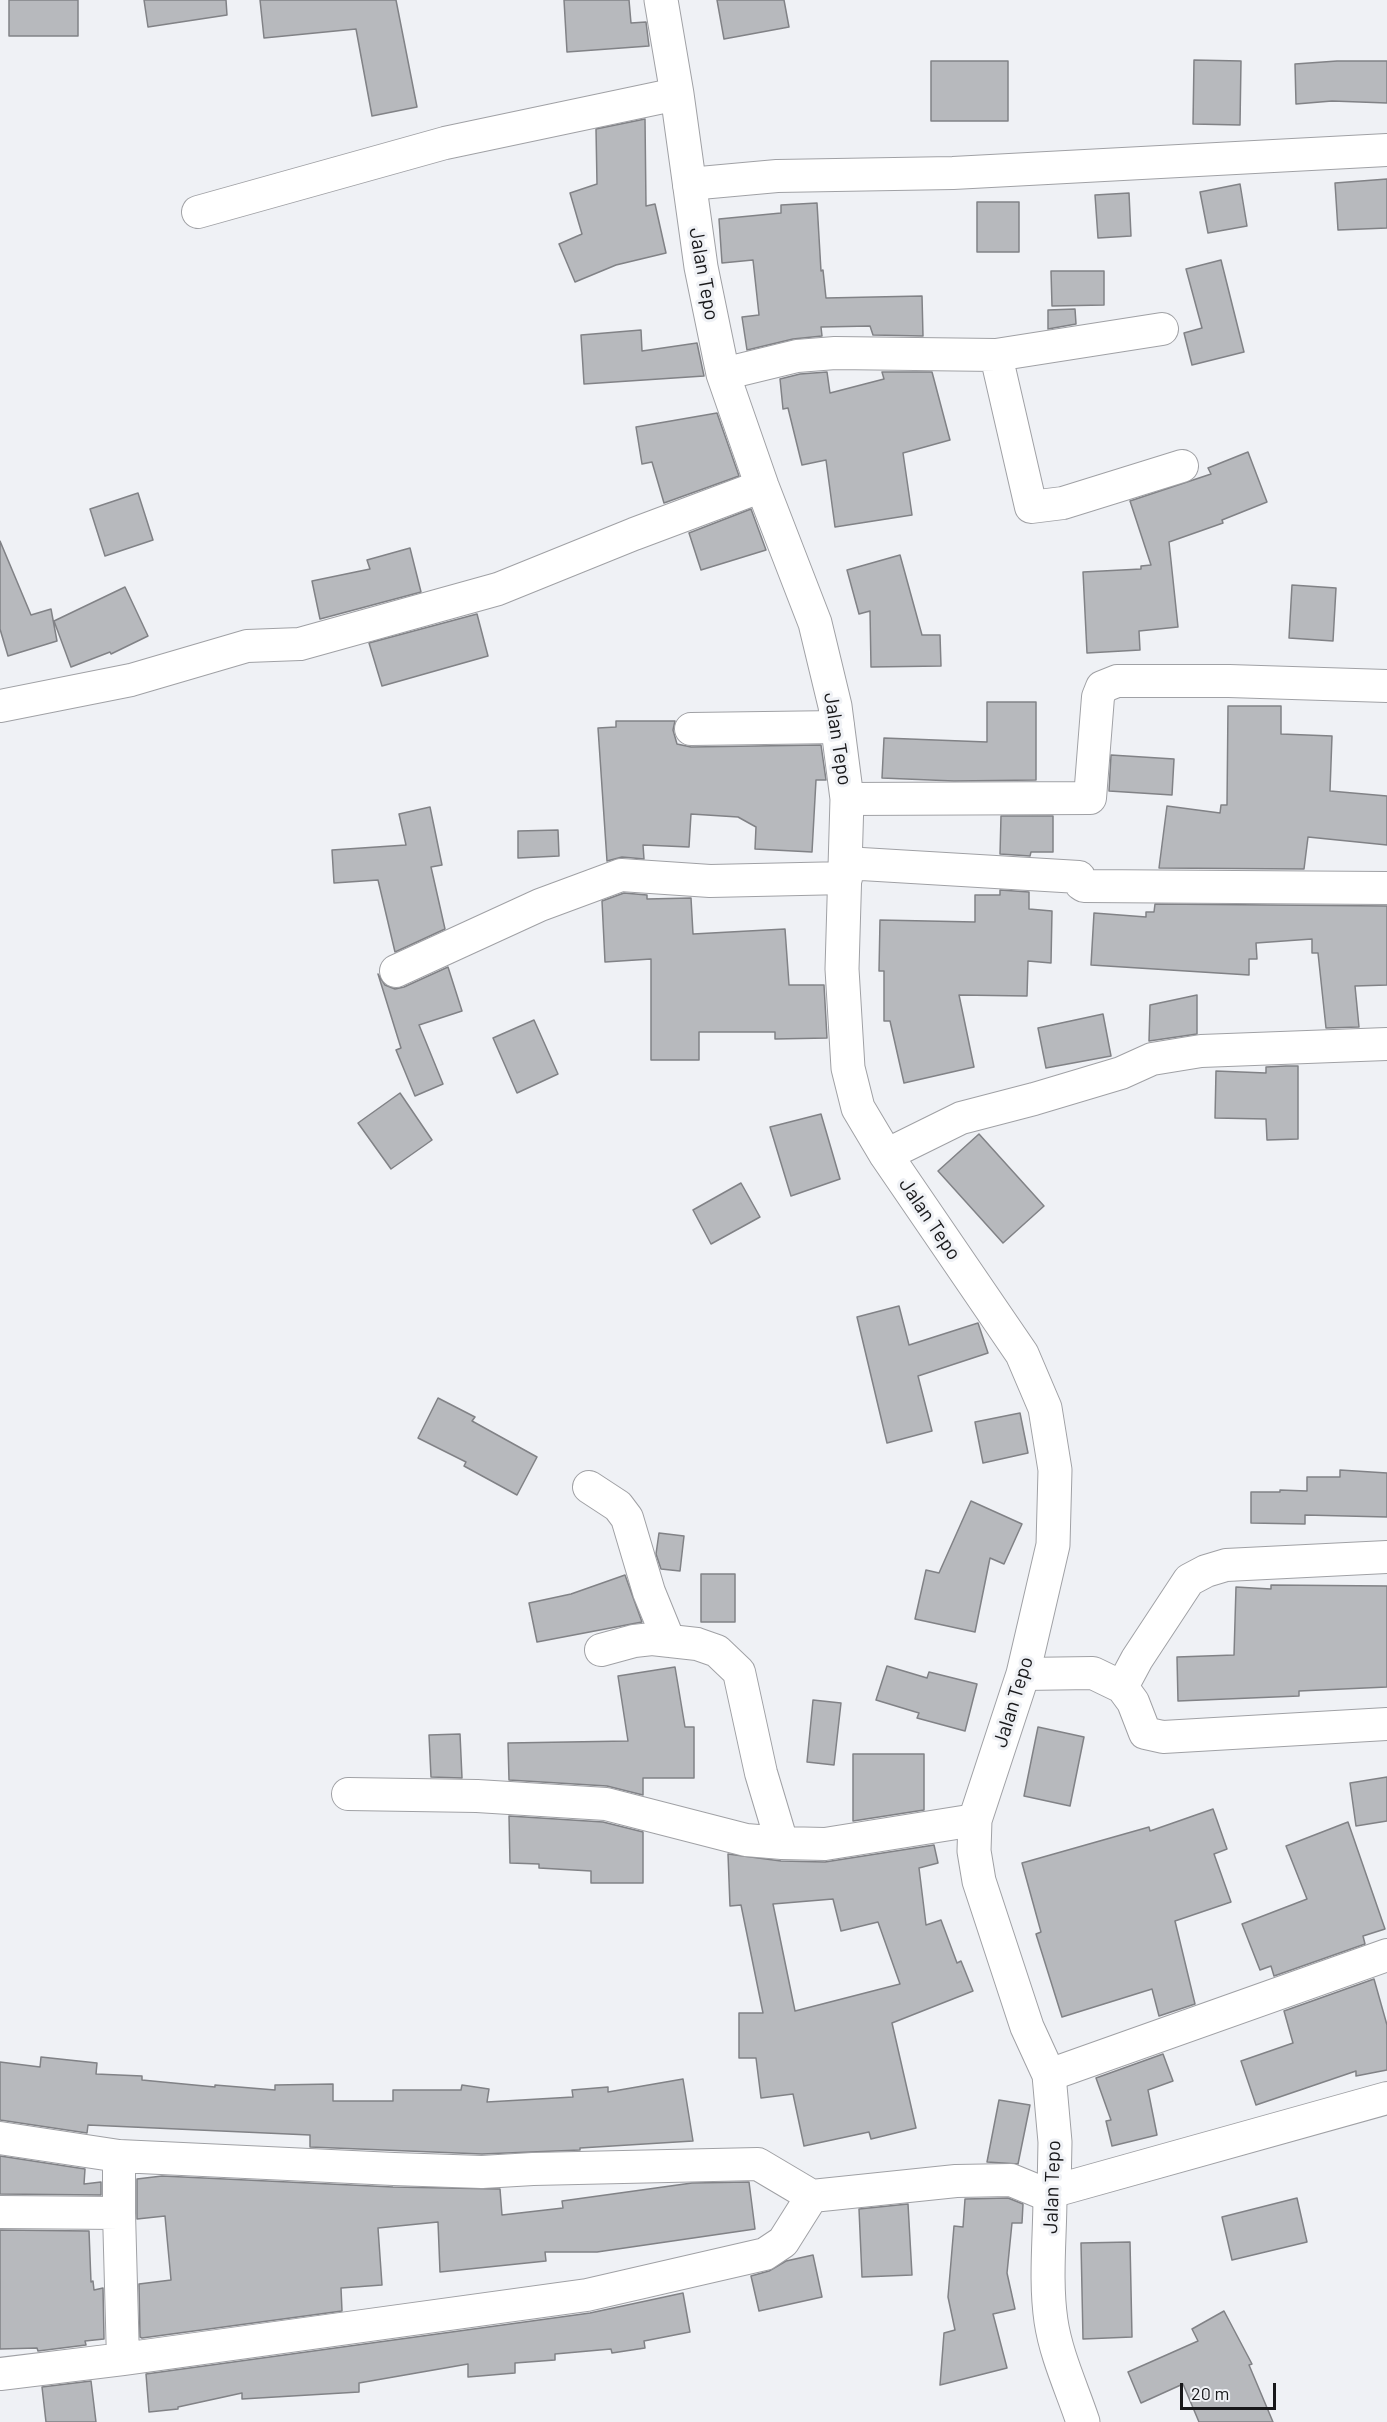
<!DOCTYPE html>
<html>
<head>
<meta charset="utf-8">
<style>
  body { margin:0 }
  #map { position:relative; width:1387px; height:2422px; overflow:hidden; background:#eff1f5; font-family:Barlow,sans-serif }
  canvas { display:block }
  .scale { position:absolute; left:1180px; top:2383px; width:96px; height:27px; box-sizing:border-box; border:3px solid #18181a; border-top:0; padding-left:8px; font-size:18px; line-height:21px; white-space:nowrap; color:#18181a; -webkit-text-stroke:4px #eff1f5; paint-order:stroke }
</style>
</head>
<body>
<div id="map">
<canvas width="1387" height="2422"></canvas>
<div class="scale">20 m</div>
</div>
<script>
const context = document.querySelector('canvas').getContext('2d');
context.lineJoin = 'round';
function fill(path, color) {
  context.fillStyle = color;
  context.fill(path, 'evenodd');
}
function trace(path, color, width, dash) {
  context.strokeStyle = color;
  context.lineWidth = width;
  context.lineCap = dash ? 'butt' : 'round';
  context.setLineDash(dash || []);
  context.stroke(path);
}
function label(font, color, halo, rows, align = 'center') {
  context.font = font + ' Barlow,sans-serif';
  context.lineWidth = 6;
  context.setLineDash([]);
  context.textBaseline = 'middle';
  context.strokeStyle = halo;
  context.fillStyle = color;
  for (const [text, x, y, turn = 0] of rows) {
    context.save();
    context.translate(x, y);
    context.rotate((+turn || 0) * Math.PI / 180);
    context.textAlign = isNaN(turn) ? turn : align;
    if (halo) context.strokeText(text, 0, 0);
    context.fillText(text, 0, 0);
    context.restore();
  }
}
const building = new Path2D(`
  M9,0H78V36H9Z
  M144,0H226L227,15L148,27Z
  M260,0H396L417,107L372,116L356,29L264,38Z
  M564,0H629L631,23L646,22L649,46L567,52Z
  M717,0H784L789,27L724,39Z
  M1194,60L1241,61L1240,125L1193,124Z
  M931,61H1008V121H931Z
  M1337,61H1387V103L1332,101L1296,104L1295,64Z
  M645,119L646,206L655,204L666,253L616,265L575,282L559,244L582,234L570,193L597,184L596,129Z
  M1387,179V228L1338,230L1335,183Z
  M1240,184L1247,226L1208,233L1200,192Z
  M1129,193L1131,236L1098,238L1095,195Z
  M977,202H1019V252H977Z
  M817,203L821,271L823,270L826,298L922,296L923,336L873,335L870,326L821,327L822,336L793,339L747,350L742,317L759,315L753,260L722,263L719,219L781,213V205Z
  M1221,260L1244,352L1192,365L1184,333L1202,328L1186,269Z
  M1051,271H1104V305L1052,306Z
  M1075,309L1076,324L1048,329V310Z
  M641,330L642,351L697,343L704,376L584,384L581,335Z
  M827,372L830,393L884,379L882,372H932L950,440L903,453L912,515L835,527L826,460L802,465L788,408L783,409L780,379L800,374Z
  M717,413L739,476L664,503L652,462L642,464L636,427Z
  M1248,452L1267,502L1222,520L1223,523L1169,542L1178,627L1139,631L1140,650L1087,653L1083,572L1141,569V566L1151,565L1130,501L1211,474L1208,468Z
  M138,493L153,540L105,556L90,509Z
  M751,509L766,550L701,570L689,533Z
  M0,541L31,615L51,609L57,641L8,656L0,629Z
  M410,548L421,592L320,619L312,581L370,569L367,560Z
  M900,555L922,635H940L941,666L871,667L870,611L859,614L847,570Z
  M1292,585L1336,588L1333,641L1289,638Z
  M125,587L148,636L111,654L110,652L71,667L54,621Z
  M477,614L488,656L382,686L369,643Z
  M987,702H1036V780L954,781L882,778L884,738L987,742Z
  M1228,706H1281V734L1332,736L1330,791L1387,796V845L1308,837L1304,869L1159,868L1167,806L1220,813L1221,805H1227Z
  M616,721H675L673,730L677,744L691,747L821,745L826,780H816L812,852L755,849L756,827L738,817L691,814L689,847L643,845L644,859L622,857L607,861L598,728L616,727Z
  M1111,755L1174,759L1172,795L1109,791Z
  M430,807L442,865L431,867L445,929L395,952L378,880L334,883L332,850L406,845L399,814Z
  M1001,816H1053V852H1031L1030,856L1000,854Z
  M558,830L559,856L518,858V831Z
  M1000,890L1029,892V909L1052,911L1051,963L1028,961L1027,996L959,995L974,1067L904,1083L890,1021H884V971H879L880,920L975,922V895H1000Z
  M624,893L647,895V899L691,898L693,934L785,929L789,985H824L827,1038L775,1039V1032H699V1060H651V959L605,962L602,901Z
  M1155,904L1387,906V985L1355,986L1359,1027L1326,1028L1318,953H1312V939L1256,943L1257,959H1249V975L1091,965L1094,913L1146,917V912H1154Z
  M448,967L462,1011L419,1025L443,1084L415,1096L396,1050L401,1048L378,974L385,985L395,989L404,987Z
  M1197,995V1034L1149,1041L1150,1005Z
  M1103,1014L1111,1056L1046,1068L1038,1028Z
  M534,1020L558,1074L517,1093L493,1038Z
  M1286,1066H1298V1139L1267,1140L1266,1119L1215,1118L1216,1071L1266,1073V1067Z
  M400,1093L432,1140L391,1169L358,1123Z
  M821,1114L840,1179L791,1196L770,1127Z
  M979,1134L1044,1206L1003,1243L938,1171Z
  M741,1183L760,1217L711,1244L693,1210Z
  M899,1306L909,1345L978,1323L988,1353L918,1376L932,1431L887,1443L857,1317Z
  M438,1398L475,1417L472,1421L537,1457L517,1495L464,1466L466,1462L418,1438Z
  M1020,1413L1028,1453L983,1463L975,1422Z
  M1340,1470L1387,1473V1517L1305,1515V1524L1251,1523V1492H1280V1490L1307,1491V1477H1340Z
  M971,1501L1022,1524L1004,1564L990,1558L975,1632L915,1619L926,1570L939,1573Z
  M659,1533L684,1536L680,1571L661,1569L656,1554Z
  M701,1574H735V1622H701Z
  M625,1575L642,1622L537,1642L529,1603L571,1594Z
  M1271,1585L1387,1586V1687L1299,1691V1696L1178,1701L1177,1657L1234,1655L1236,1587L1271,1589Z
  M887,1666L927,1678L929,1672L977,1684L965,1731L917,1718L919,1713L876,1700Z
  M675,1667L685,1727H694V1778H643V1795L607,1786L509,1780L508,1743L628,1741L618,1676Z
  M813,1700L841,1703L834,1765L807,1762Z
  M1038,1727L1084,1737L1070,1806L1024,1796Z
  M460,1734L462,1778L431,1777L429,1735Z
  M853,1754H924V1810L853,1821Z
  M1387,1777V1821L1356,1826L1350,1783Z
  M1213,1809L1227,1849L1214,1854L1231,1902L1175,1921L1195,2004L1159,2016L1152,1989L1062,2017L1036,1934L1041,1932L1022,1863L1149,1827L1150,1831Z
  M509,1816L603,1822L643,1832V1883H591V1871L539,1868V1864L510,1863Z
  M1348,1822L1385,1929L1363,1936L1365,1944L1274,1976L1271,1966L1260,1970L1242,1924L1307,1899L1286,1846Z
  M934,1845L938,1863L919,1868L926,1925L941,1920L957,1963L961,1961L973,1991L892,2023L916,2128L871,2139L869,2132L804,2146L793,2094L761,2098L756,2058H739V2013H763L741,1905L730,1906L728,1854L781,1861L825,1862ZM833,1899L841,1931L878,1922L900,1984L795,2011L773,1904Z
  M1374,1979L1387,2025V2070L1356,2076V2071L1256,2105L1241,2061L1293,2043L1284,2011Z
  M1163,2054L1173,2081L1148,2090L1157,2135L1112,2146L1106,2121L1111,2120L1096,2078Z
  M41,2057L97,2063L96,2074L142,2076V2080L215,2087V2085L275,2090V2085L333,2084V2101H393V2090H461L462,2085L489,2089L487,2102L573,2097L572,2090L608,2087V2092L683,2079L693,2141L580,2148V2150L482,2154L310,2147V2135L88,2125L87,2133L0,2120V2062L40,2067Z
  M999,2100L1030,2105L1018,2164L987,2162Z
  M0,2156L85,2169L84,2184L101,2182V2195L0,2194Z
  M162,2176L393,2187L500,2189L502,2215L563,2208L562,2201L692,2183L749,2182L755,2229L597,2252H545L546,2261L440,2272L438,2222L378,2228L382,2285L341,2288L342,2311L142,2338L140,2337L139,2284L171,2280L165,2216L137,2219V2179Z
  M1008,2198L1023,2204L1022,2223H1012L1007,2273L1015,2309L993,2314L1007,2368L940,2385L944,2333L955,2330L948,2297L954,2226L963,2227L965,2199Z
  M1297,2198L1307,2242L1232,2260L1222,2217Z
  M908,2204L912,2275L862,2277L859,2209Z
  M0,2230L89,2231L91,2282L93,2281L94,2290L103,2288L104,2339L85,2341L86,2345L38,2351L37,2348L0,2349Z
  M1130,2242L1132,2337L1083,2339L1081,2243Z
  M813,2255L822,2297L759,2311L751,2276L769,2271L786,2261Z
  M683,2293L690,2332L644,2341L645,2348L612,2353L611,2349L555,2354V2360L515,2363V2373L468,2377V2364L359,2383V2392L242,2399V2393L178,2407V2409L149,2412L146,2374L590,2313Z
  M1224,2311L1252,2364L1249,2365L1273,2422H1199L1183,2384L1141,2403L1128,2372L1198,2341L1192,2329Z
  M91,2381L96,2422H46L42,2387Z`);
fill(building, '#b7b9bd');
trace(building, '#818286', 1.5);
const minor = new Path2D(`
  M689,184L777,176L953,173L1387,150
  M198,212L445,143L677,94
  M996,355L1031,507L1063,503L1182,466
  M723,374L797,356L835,353L996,355L1162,329
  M0,706L131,680L247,646L300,644L498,589L634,534L762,486
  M691,729L838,727
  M847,799L1090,798L1098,697L1102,687L1117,681H1229L1387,686
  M845,863L1079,877L1081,884L1084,886L1387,888
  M396,971L540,905L621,875L710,881L846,878
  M886,1155L961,1118L1034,1099L1121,1073L1152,1059L1201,1051L1387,1044
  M589,1487L618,1506L627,1518L649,1592L669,1641
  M1387,1557L1226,1565L1206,1571L1189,1580L1137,1659L1122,1687L1133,1702L1145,1733L1163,1737L1387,1724
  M601,1650L634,1641L652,1639L697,1644L717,1651L739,1672L761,1773L782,1843
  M1023,1674L1093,1673L1122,1687
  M348,1794L477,1796L606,1804L746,1840L782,1843L825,1844L975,1820
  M1049,2075L1387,1955
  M0,2138L119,2156L394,2169L482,2172L533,2169L758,2164L812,2196L956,2181L1011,2180L1050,2196
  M119,2156V2213L123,2359
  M1054,2191L1387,2098
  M0,2212L119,2213
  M0,2374L123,2359L587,2295L765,2254L783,2242L812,2196`);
const tertiary = new Path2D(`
  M661,0L677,94L701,267L723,374L762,486L815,623L835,706L847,799L842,969L848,1068L858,1108L886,1155L1022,1354L1045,1408L1055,1470L1053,1545L1023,1674L975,1820L974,1851L979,1881L1027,2027L1049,2075L1055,2142L1054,2191L1050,2196C1050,2237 1045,2280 1051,2321C1056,2355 1072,2389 1083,2422`);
trace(minor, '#a0a1a5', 34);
trace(tertiary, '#a0a1a5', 35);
trace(minor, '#fff', 32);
trace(tertiary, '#fff', 33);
label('20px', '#18181a', '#eff1f5', [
  ["Jalan Tepo",704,274,80],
  ["Jalan Tepo",838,739,81],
  ["Jalan Tepo",930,1219,56],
  ["Jalan Tepo",1013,1702,-73],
  ["Jalan Tepo",1052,2187,-88]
]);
</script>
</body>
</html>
